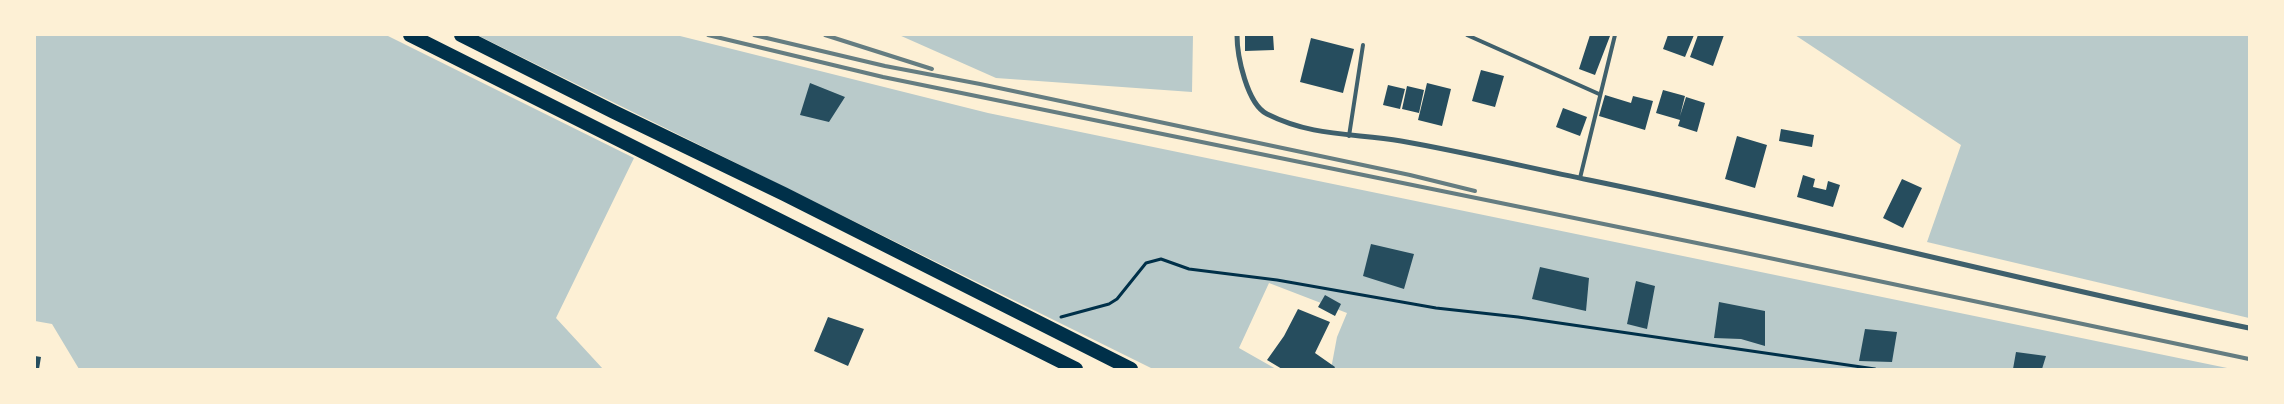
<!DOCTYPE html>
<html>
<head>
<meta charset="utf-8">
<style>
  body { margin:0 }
  #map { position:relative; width:2284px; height:404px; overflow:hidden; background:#fdf0d5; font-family:"Noto Sans",sans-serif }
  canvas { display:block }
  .frame { position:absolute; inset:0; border:36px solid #fdf0d5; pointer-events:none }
</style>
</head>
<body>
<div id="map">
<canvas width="2284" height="404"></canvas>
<div class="frame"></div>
</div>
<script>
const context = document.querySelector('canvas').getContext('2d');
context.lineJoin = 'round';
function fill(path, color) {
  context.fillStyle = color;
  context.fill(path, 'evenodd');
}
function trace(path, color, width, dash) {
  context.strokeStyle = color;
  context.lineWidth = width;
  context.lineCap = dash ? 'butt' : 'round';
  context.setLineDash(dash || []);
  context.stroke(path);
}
fill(new Path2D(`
  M35,35H386L634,158L556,318L603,369H79L52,324L35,321Z
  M477,35H676L988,113L2232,369H1331L1337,337L1347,313L1269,283L1239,348L1276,369H1153Z
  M899,35H1193L1192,92L996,78Z
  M1795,35H2249V318L1927,242L1961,145Z`), '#b9caca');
fill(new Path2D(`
  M1245,35H1273L1274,50L1245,51Z
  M1590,35L1610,36L1595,75L1579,69Z
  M1668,35H1694L1685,57L1663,49Z
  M1698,35H1724L1713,66L1690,57Z
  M1311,38L1354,49L1343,93L1300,82Z
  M1481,70L1504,76L1495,107L1472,101Z
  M810,83L845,97L829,122L800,115Z
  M1427,83L1451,89L1442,126L1418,120Z
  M1388,85L1405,89L1400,109L1383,105Z
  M1407,86L1424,90L1419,113L1402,109Z
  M1663,90L1685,96L1680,116L1686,97L1705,103L1697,132L1678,126L1680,120L1656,113Z
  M1605,95L1631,103L1633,96L1653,101L1645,130L1599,116Z
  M1563,108L1587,117L1580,136L1556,127Z
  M1781,129L1814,135L1812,147L1779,141Z
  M1737,136L1767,145L1755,188L1725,179Z
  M1803,175L1815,179L1813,187L1826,190L1828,181L1840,185L1833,207L1797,197Z
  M1902,179L1922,188L1903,228L1883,218Z
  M1371,244L1414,254L1404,289L1363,276Z
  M1540,267L1589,278L1586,311L1532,299Z
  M1636,281L1655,286L1647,329L1627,324Z
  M1325,295L1341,304L1335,316L1318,307Z
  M1719,302L1765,311V346L1741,339L1714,338Z
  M1298,309L1330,322L1315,353L1335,367L1334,369H1282L1267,360L1284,336Z
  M828,317L864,329L848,366L814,351Z
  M1865,329L1897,332L1892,362L1859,361Z
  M2016,352L2046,356L2042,369H2013Z
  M35,356L41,357L39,369H35Z`), '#264d5e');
trace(new Path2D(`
  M1061,317L1109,304L1117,299L1146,263L1161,259L1189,269L1277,280L1436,308L1518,317L1875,369`), '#003049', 3);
trace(new Path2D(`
  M1467,35L1599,94
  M1349,136L1363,45
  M1580,178L1615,35`), '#3f606c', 4);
trace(new Path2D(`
  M1237,35C1237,56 1247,104 1267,114C1313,137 1353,133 1401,141C1464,152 1526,167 1589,180C1810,225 2028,283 2249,328`), '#3f606c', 5);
trace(new Path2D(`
  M410,35L1076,369
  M461,35L614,112L784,194L1131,369`), '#003049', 14);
trace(new Path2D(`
  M708,35L883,77L1736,251L2249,359
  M754,35L885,66L980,84L1410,175L1475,191
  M825,35L932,69`), '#657d81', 4);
</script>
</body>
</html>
